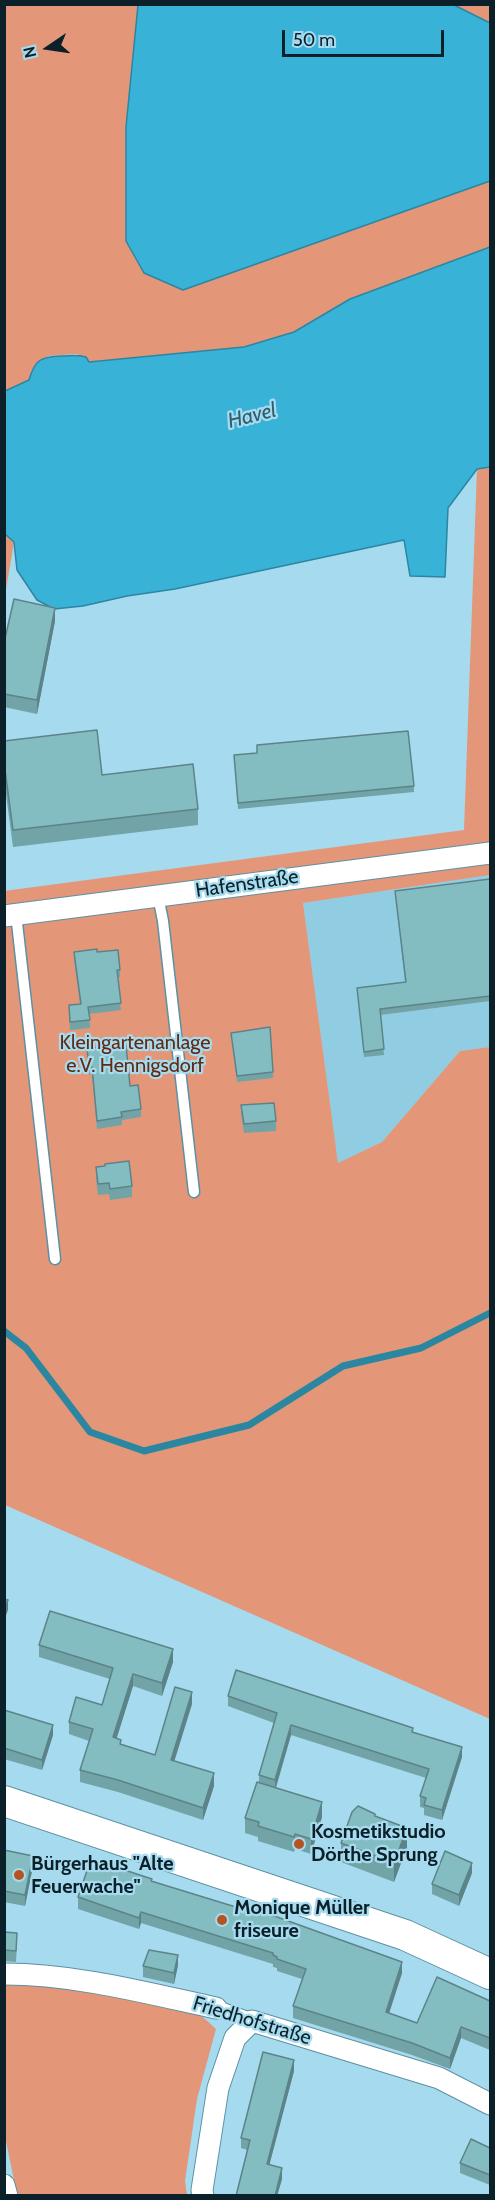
<!DOCTYPE html>
<html>
<head>
<meta charset="utf-8">
<style>
  body { margin:0 }
  #map { position:relative; width:495px; height:2200px; overflow:hidden; background:#a6daee; font-family:Cabin,sans-serif }
  canvas { display:block }
  .frame { position:absolute; inset:0; border:6px solid #0b2028; pointer-events:none }
  .north { position:absolute; left:18px; top:18px; width:60px; height:60px; -webkit-text-stroke:4px #a6daee; paint-order:stroke; rotate:257deg; font-size:16px; font-weight:700; line-height:24px; text-align:center; color:#0b2028 }
  .north::after { content:''; display:block; margin:auto; width:21px; height:27px; background:#0b2028; clip-path:polygon(50% 0,100% 100%,50% 72%,0 100%) }
  .scale { position:absolute; left:282px; top:30px; width:162px; height:27px; box-sizing:border-box; border:3px solid #0b2028; border-top:0; padding-left:8px; font-size:18px; line-height:21px; white-space:nowrap; color:#0b2028; -webkit-text-stroke:4px #a6daee; paint-order:stroke }
</style>
</head>
<body>
<div id="map">
<canvas width="495" height="2200"></canvas>
<div class="frame"></div>
<div class="north">N</div>
<div class="scale">50 m</div>
</div>
<script>
const context = document.querySelector('canvas').getContext('2d');
context.lineJoin = 'round';
function fill(path, color) {
  context.fillStyle = color;
  context.fill(path, 'evenodd');
}
function trace(path, color, width, dash) {
  context.strokeStyle = color;
  context.lineWidth = width;
  context.lineCap = dash ? 'butt' : 'round';
  context.setLineDash(dash || []);
  context.stroke(path);
}
function label(font, color, halo, rows, align = 'center') {
  context.font = font + ' Cabin,sans-serif';
  context.lineWidth = 4.5;
  context.setLineDash([]);
  context.textBaseline = 'middle';
  context.strokeStyle = halo;
  context.fillStyle = color;
  for (const [text, x, y, turn = 0] of rows) {
    context.save();
    context.translate(x, y);
    context.rotate((+turn || 0) * Math.PI / 180);
    context.textAlign = isNaN(turn) ? turn : align;
    if (halo) context.strokeText(text, 0, 0);
    context.fillText(text, 0, 0);
    context.restore();
  }
}
fill(new Path2D(`
  M490,875V1047L460,1051L382,1142L338,1164L303,903Z`), '#90cde3');
fill(new Path2D(`
  M5,5H138L126,127L183,290L490,181V247L350,299L294,332L244,347L88,362L77,354L48,356L31,372L29,380L5,391Z
  M454,5H490V23Z
  M490,467V875L303,903L338,1163L382,1142L460,1051L490,1047V1719L5,1505L4,891L464,830L477,469Z
  M5,534L14,542L5,595Z
  M4,1984L81,1988L195,2010L216,2029L197,2099L185,2181L187,2195H17L5,2136Z`), '#e39778');
const water = new Path2D(`
  M138,5H454L490,23V181L183,290L144,273L126,241V127Z
  M490,247V467L477,469L448,508L445,577L410,576L404,540L175,589L127,596L83,606L54,609L37,600L17,570L14,542L5,534V391L29,380C35,359 41,357 61,356C71,356 77,354 86,357L89,362L244,347L294,332L350,299Z`);
fill(water, '#39b2d7');
trace(water, '#2b86a2', 1.5);
trace(new Path2D(`
  M4,1331L26,1348L90,1432L144,1451L249,1425L343,1366L421,1348L490,1313`), '#2b86a2', 7);
const service = new Path2D(`
  M158,896L163,921L194,1192
  M16,914L55,1259`);
const pedestrian = new Path2D(`
  M216,2008L252,2021`);
const minor = new Path2D(`
  M4,916L490,853
  M4,1974C75,1974 147,1993 216,2008
  M4,2185L7,2196
  M203,2196L202,2190L218,2088L235,2038L252,2021L439,2078L490,2104`);
const secondary = new Path2D(`
  M4,1801L405,1935L490,1974`);
trace(service, '#5e90a3', 13);
trace(pedestrian, '#5e90a3', 17);
trace(minor, '#5e90a3', 23);
trace(secondary, '#5e90a3', 32);
trace(service, '#fff', 10);
trace(pedestrian, '#fff', 15);
trace(minor, '#fff', 21);
trace(secondary, '#fff', 30);
fill(new Path2D(`
  M55,621L37,714L4,707V643Z
  M4,741L198,809V825L13,847L4,779Z
  M257,745L414,786V792L238,809L234,755L257,753Z
  M490,879V1001L380,1015L384,1055L364,1057L357,988L405,982L395,891Z
  M74,952H97L120,970V977H117L121,1010L89,1014L90,1028L70,1030L69,1005L80,1004L74,960Z
  M270,1027L273,1078L237,1082L231,1033Z
  M87,1048L130,1086L141,1109V1117L122,1120V1125L97,1129L92,1074L89,1075Z
  M241,1105L276,1121V1131L244,1133L241,1114Z
  M96,1167L132,1186V1197L110,1200L109,1194L98,1195L96,1178Z
  M39,1645L173,1662L162,1696L133,1686L116,1739L121,1745L155,1755L192,1704L174,1761L214,1786L203,1820L118,1792L80,1782V1770L89,1741L69,1734V1722L102,1705L110,1679L39,1657Z
  M228,1696L413,1732L462,1757L442,1820L424,1815V1808L420,1807V1796L426,1778L291,1735L276,1788L322,1817L311,1854L295,1849L294,1852L258,1841V1837L245,1833V1818L259,1782V1775L274,1723L228,1706Z
  M4,1710L53,1735L42,1770L4,1759Z
  M375,1816L407,1847L394,1882L341,1862V1843Z
  M4,1850L33,1866L25,1906L4,1902Z
  M472,1873L459,1906L432,1894V1884Z
  M152,1881L402,1973L389,2013L417,2023L490,2001V2050L461,2038L450,2069L412,2055L293,2018V2006L302,1979L277,1971V1968L273,1967V1964L141,1923L139,1929L78,1909V1897Z
  M4,1932L17,1943L16,1962L4,1961Z
  M178,1965L174,1984L143,1977V1966Z
  M294,2071L269,2165L282,2179L277,2196H236L247,2150L241,2148V2138Z
  M490,2148V2185L460,2173V2163Z`), '#71a3a7');
fill(new Path2D(`
  M55,608V621L37,714V700Z
  M8,1600V1610L5,1618L6,1628L4,1629V1610Z
  M173,1649V1662L162,1696V1683Z
  M133,1674V1686L113,1750V1737Z
  M192,1692V1704L171,1772V1760Z
  M53,1725V1735L42,1770V1760Z
  M291,1725V1735L275,1790V1780Z
  M462,1747V1757L442,1820V1810Z
  M214,1773V1786L203,1820V1808Z
  M322,1802V1817L311,1854V1839Z
  M407,1828V1847L394,1882V1863Z
  M33,1856V1866L25,1906V1895Z
  M472,1863V1873L459,1906V1895Z
  M141,1912V1923L139,1929V1918Z
  M178,1955V1965L174,1984V1973Z
  M402,1962V1973L386,2023V2012Z
  M461,2027V2038L450,2069V2058Z
  M294,2060V2071L267,2174V2164Z
  M282,2168V2179L277,2196H275Z`), '#5c8488');
const building = new Path2D(`
  M14,599L55,608L37,700L4,694V643Z
  M97,730L102,775L193,764L198,809L13,830L4,762V741Z
  M408,731L414,786L238,803L234,755L257,753V745Z
  M490,879V996L380,1009L384,1049L364,1052L357,988L406,982L395,891Z
  M97,949V952L118,950L120,970H117L121,1003L88,1007L90,1020L70,1022L69,1005L81,1004L74,952Z
  M270,1027L273,1072L237,1076L231,1033Z
  M126,1045L130,1086L138,1085L141,1109L121,1112L122,1117L97,1121L92,1067H89L87,1048Z
  M274,1103L276,1121L244,1124L241,1105Z
  M129,1161L132,1186L110,1189L109,1183L98,1184L96,1167L105,1166V1164Z
  M4,1599L8,1600L4,1610Z
  M50,1611L173,1649L162,1683L133,1674L113,1737L121,1740L120,1744L155,1755L175,1687L192,1692L171,1760L214,1773L203,1808L118,1780L80,1770L93,1729L69,1722L76,1697L102,1705L113,1668L39,1645Z
  M236,1670L413,1728L412,1732L462,1747L442,1810L424,1805L426,1798L420,1796L429,1769L291,1725L275,1780L259,1775L277,1713L228,1696Z
  M4,1710L53,1725L42,1760L4,1748Z
  M257,1782L322,1802L311,1839L295,1834L294,1837L258,1826L259,1822L245,1818Z
  M358,1806L375,1814V1816L407,1828L394,1863L341,1843L352,1812Z
  M4,1850L33,1856L25,1895L4,1891Z
  M445,1851L472,1863L459,1895L432,1884Z
  M91,1859L152,1879L151,1881L239,1908L241,1904L402,1962L386,2012L417,2023L437,1977L490,2001V2038L461,2027L450,2058L412,2043L293,2006L306,1969L277,1959V1957L273,1955V1953L141,1912L139,1918L78,1897Z
  M4,1932L17,1933L16,1951L4,1950Z
  M149,1950L178,1955L174,1973L143,1966Z
  M263,2052L294,2060L267,2164L282,2168L275,2196H236L250,2140L241,2138Z
  M471,2139L490,2148V2175L460,2163Z`);
fill(building, '#83bdc2');
trace(building, '#5c8488', 1.5);
for (const [x, y, r, color] of [
  [299,1844,6,"#b75223"],
  [19,1875,6,"#b75223"],
  [222,1920,6,"#b75223"]
]) {
  const dot = new Path2D();
  dot.arc(x, y, r, 0, 2 * Math.PI);
  context.fillStyle = color;
  context.fill(dot);
  trace(dot, '#a6daee', 2);
}
label('20px', '#0b2028', '#a6daee', [
  ["Hafenstraße",247,884,-8],
  ["Friedhofstraße",252,2021,17]
]);
label('20px', '#612a11', '#a6daee', [
  ["Kleingartenanlage",135,1043],
  ["e.V. Hennigsdorf",135,1066]
]);
label('bold 20px', '#0b2028', '#a6daee', [
  ["Kosmetikstudio",311,1832],
  ["Dörthe Sprung",311,1855],
  ["Bürgerhaus \"Alte",31,1864],
  ["Feuerwache\"",31,1887],
  ["Monique Müller",234,1908],
  ["friseure",234,1931]
], 'left');
label('italic 21px', '#2d5d6e', '#a6daee', [
  ["Havel",252,416,-14]
]);
</script>
</body>
</html>
